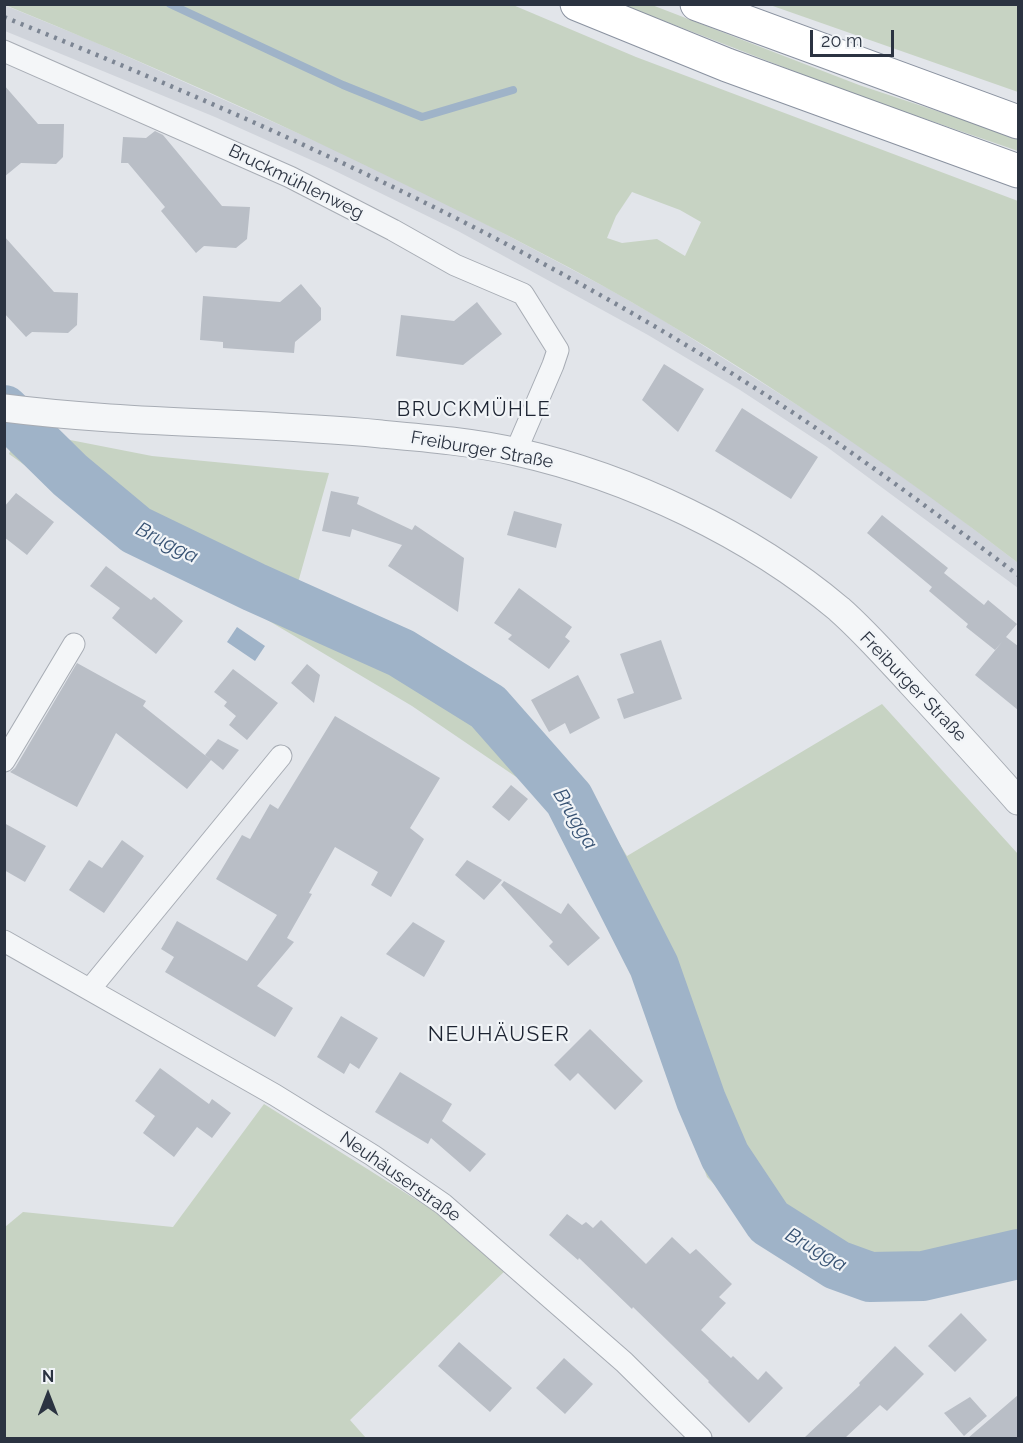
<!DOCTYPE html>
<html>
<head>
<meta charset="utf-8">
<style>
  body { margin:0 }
  #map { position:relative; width:1023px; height:1443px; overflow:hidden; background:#e2e5ea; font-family:Raleway,sans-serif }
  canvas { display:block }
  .frame { position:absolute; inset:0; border:6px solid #2b3341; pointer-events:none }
  .north { position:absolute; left:18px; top:1365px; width:60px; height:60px; -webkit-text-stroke:4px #f1f4f7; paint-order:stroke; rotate:0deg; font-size:16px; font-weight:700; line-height:24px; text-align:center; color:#2b3341 }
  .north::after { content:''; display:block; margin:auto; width:21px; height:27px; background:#2b3341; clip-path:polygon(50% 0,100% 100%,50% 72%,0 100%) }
  .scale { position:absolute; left:810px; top:30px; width:84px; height:27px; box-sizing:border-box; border:3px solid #2b3341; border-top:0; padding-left:8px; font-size:18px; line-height:21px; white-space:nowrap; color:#2b3341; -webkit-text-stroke:4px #f1f4f7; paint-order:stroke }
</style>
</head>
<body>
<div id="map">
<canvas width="1023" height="1443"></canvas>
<div class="frame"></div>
<div class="north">N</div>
<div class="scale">20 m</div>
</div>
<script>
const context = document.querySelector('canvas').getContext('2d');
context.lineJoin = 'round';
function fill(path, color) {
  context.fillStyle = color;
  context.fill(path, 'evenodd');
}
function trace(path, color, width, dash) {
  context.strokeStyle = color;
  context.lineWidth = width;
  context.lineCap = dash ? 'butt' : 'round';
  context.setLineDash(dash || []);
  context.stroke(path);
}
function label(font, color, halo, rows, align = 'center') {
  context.font = font + ' Raleway,sans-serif';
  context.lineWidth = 4.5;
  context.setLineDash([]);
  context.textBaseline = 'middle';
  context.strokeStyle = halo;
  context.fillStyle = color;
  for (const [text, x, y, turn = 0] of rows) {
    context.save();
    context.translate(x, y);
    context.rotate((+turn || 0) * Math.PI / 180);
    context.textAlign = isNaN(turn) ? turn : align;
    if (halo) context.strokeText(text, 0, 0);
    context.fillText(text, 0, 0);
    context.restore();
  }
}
fill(new Path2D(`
  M4,5L95,42L340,152L469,215L607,288L661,319L837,430L937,501L1018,563V588L827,447L740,390L648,335L458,231L329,168L215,117L5,31Z`), '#d0d4db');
fill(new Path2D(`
  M5,5H513L636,57L1018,201V563C904,475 786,394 662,320C582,272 498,230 414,189C280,123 143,61 5,5ZM632,192L680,210L701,222L685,256L657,239L622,243L607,238L616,216Z
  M623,5H652L859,85L1018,138V151L853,94Z
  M770,5H1018V92Z
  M17,434L65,439L152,456L329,473L297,586L384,623L450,660L497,699L561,762L605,820L627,856L882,704L1018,854V1263L935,1285H849L772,1243L707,1177L623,948L569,849L555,816L528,785L412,706L116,530L9,454Z
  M264,1104L431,1209L507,1269L350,1420L366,1438H5V1227L23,1212L173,1227Z`), '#c7d3c3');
fill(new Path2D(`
  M237,627L265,646L255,661L227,642Z`), '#9fb3c8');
trace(new Path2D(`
  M170,4L343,85L422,117L513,90`), '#9fb3c8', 8);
trace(new Path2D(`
  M4,410L70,475L136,530L254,587L401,653L488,707L569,799L654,966L701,1100L725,1156L769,1222L837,1265L870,1277L923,1276L1018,1254`), '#9fb3c8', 50);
fill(new Path2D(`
  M4,85L38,124H64L63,157L56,164L21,163L4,177Z
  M155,131L163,135L222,206L250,207L247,239L236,248L204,246L196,253L161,211L165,207L128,163H121L123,137L146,138Z
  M4,236L54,292L78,293L77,325L68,333L32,332L26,337L4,313Z
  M301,284L321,308V320L295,342L294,353L223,348V342L200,340L203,296L280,302Z
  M477,302L502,334L463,365L396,356L401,315L454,321Z
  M664,364L704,389L678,432L642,400Z
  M742,408L818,457L791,499L715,451Z
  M331,491L359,497L357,504L412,530L415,525L464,558L458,612L388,566L402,545L352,529L350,537L322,531Z
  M16,493L54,522L27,555L4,537V507Z
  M514,511L562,524L556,548L507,535Z
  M882,515L948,568L944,573L984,605L988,600L1017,624L1006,637L1018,646V710L975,675L1002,642L995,650L966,627L968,624L929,591L932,587L867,533Z
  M106,566L151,600L154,597L183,621L156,654L112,618L120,608L90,586Z
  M519,588L572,627L565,637L570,641L549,669L508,639L512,635L494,623Z
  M661,640L682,699L624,719L617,699L634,693L620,654Z
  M77,663L146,701L143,706L211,760L187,789L116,733L77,807L10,772L15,768Z
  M307,664L320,675L314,703L291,683Z
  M233,669L278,703L247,740L229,725L236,716L224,706L227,702L214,692Z
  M578,675L600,718L570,734L565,723L549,732L531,700Z
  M335,716L440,778L410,828L424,839L391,897L371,885L378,872L335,847L309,893L312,894L287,938L294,942L257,986L293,1008L275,1037L165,972L174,957L161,949L177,921L247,961L277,915L216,879L242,835L250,839L270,804L278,809Z
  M218,739L239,750L223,770L205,755Z
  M511,785L528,799L509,821L492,807Z
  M4,823L46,846L25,882L4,870Z
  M122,840L144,856L104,913L69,890L89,860L102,868Z
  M467,860L502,880L484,900L455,875Z
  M504,881L561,914L568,903L600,938L568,966L549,946L553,942L501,885Z
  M413,922L445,941L424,977L386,954Z
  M341,1016L378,1038L359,1069L350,1063L344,1074L317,1057Z
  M590,1029L643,1081L615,1110L578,1073L570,1081L554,1065Z
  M160,1068L209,1104L212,1099L231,1113L212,1138L197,1127L174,1157L143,1133L155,1116L135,1101Z
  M400,1072L452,1104L442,1121L486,1154L470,1172L431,1138L428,1144L375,1112Z
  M567,1214L582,1225L586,1222L593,1228L601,1220L646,1264L672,1237L690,1254L696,1249L732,1284L719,1297L726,1303L701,1330L731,1358L733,1356L758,1380L766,1371L783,1388L749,1423L708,1382L709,1381L633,1307L632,1309L579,1258L578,1260L549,1235Z
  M961,1313L987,1340L955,1372L928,1346Z
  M459,1342L512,1388L490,1412L438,1366Z
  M895,1346L924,1374L887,1411L880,1405L845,1438H804L860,1385L859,1383Z
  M564,1358L593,1384L565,1414L536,1388Z
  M1018,1395V1438H968Z
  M970,1397L987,1416L964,1436L944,1413Z`), '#b9bec6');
const minor = new Path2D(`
  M4,51L290,177L393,230L455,265L523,294L558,350L553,365L516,451
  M4,761L74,644
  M4,941L275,1095L372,1155L443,1204L624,1362L701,1438
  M90,989L281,756`);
const tertiary = new Path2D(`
  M4,408C129,424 256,422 381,434C426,438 473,442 517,452C629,477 751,535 839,609C864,631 888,658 911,683C947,722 983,761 1018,801`);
const trunk = new Path2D(`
  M577,4L727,65L1018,171
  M697,4L1018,122`);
trace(minor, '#a7acb4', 23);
trace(tertiary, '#a7acb4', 29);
trace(trunk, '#8a92a0', 35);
trace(minor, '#f4f6f8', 21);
trace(tertiary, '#f4f6f8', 27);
trace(trunk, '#fff', 33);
trace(new Path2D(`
  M4,17C260,120 514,234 747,383C841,442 930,509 1018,575`), '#7c8593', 4.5, [3, 6]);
label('18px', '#2b3341', '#f1f4f7', [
  ["Bruckmühlenweg",296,182,26],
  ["Freiburger Straße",482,450,10],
  ["Freiburger Straße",913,687,46],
  ["Neuhäuserstraße",400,1177,35]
]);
context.letterSpacing = '1.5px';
label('20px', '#1d2432', '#f1f4f7', [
  ["BRUCKMÜHLE",474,410]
]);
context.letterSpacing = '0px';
label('italic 20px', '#375273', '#f1f4f7', [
  ["Brugga",167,543,27],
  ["Brugga",575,819,59],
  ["Brugga",816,1250,30]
]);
context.letterSpacing = '1.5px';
label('21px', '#1d2432', '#f1f4f7', [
  ["NEUHÄUSER",499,1035]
]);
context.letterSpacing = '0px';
</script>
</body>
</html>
